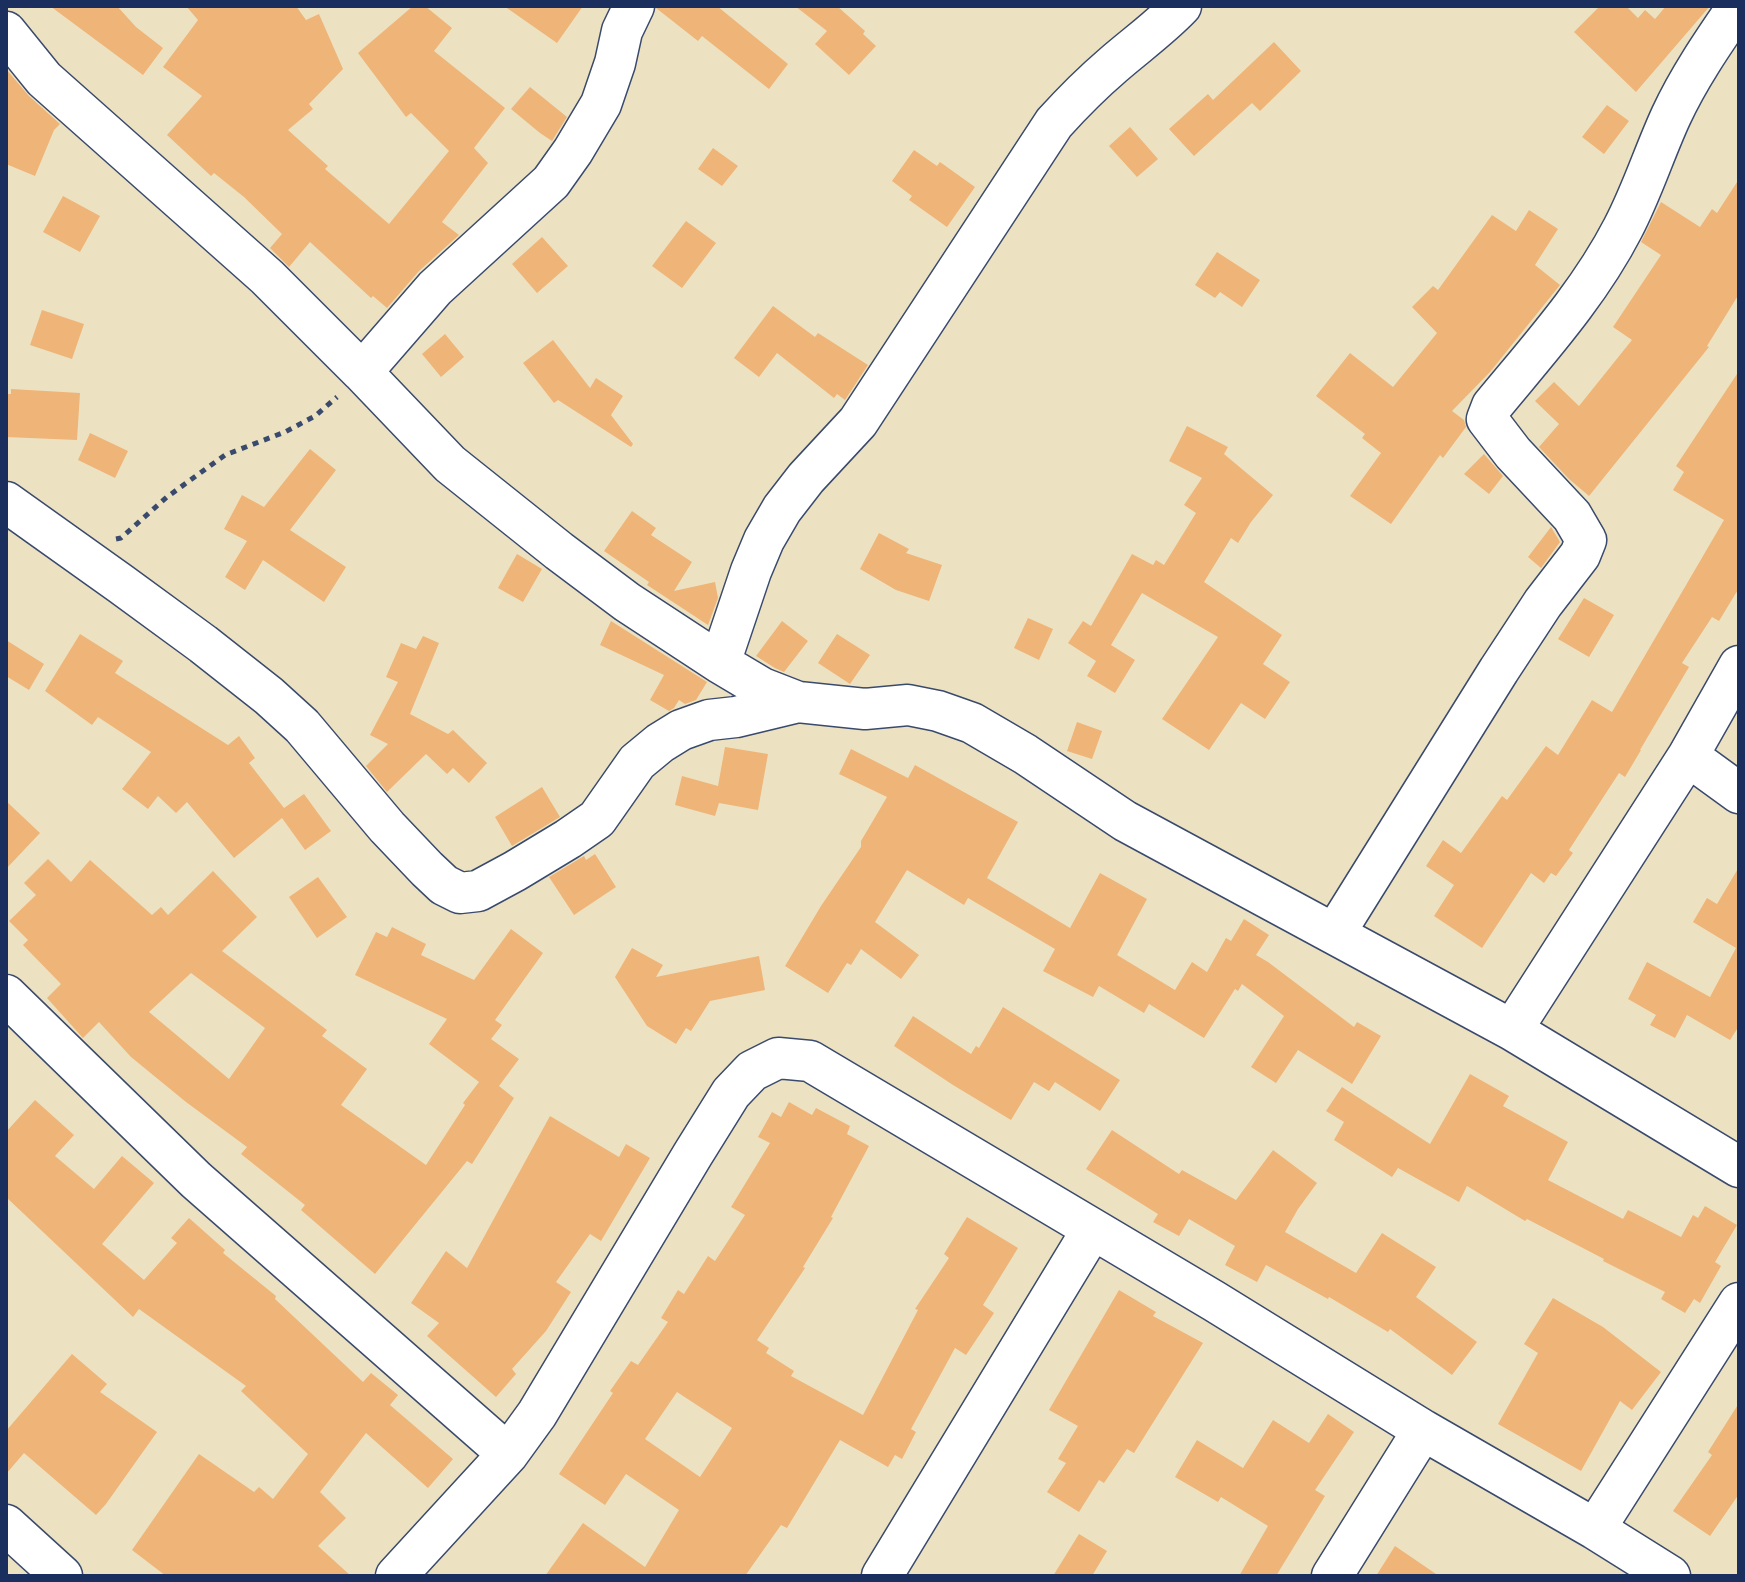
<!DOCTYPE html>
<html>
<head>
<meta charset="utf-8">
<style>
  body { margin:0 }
  #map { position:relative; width:1745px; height:1582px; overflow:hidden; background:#ece2c2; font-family:"Comic Neue",sans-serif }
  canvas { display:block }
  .frame { position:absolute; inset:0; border:8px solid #1b2f5e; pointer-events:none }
</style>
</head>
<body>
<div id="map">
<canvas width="1745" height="1582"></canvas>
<div class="frame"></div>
</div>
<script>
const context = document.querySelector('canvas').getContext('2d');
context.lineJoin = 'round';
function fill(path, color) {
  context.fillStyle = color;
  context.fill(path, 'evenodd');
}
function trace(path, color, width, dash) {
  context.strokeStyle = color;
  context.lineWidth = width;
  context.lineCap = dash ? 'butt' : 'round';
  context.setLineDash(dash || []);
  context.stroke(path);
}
fill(new Path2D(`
  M50,6H117L136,27L163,48L143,75Z
  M186,6H296L306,20L319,14L343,69L309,104L313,109L288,130L328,166L325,169L389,224L449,151L411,113L406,117L358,53L413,6H425L452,28L434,51L505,108L474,148L488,163L442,222L459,235L419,271L387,308L373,296L371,298L310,242L289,267L270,248L282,234L244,197L214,173L211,176L167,135L202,96L163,67L198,20Z
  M504,6H583L557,43Z
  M657,6H717L788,64L769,89L702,36L698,41L656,8Z
  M795,6H837L865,31L863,34L876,46L849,75L815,44L827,31Z
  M1600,6H1626L1638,18L1645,10L1655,19L1666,6H1710L1636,92L1574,32Z
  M1274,42L1301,71L1260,111L1252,103L1194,156L1169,129L1208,94L1213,100Z
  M6,69L29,96L60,124L54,130L35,176L6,164Z
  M530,87L567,117L552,141L540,133L511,109Z
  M1607,105L1629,121L1604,154L1582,137Z
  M1130,127L1158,159L1137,177L1109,146Z
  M713,148L738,166L722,186L698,169Z
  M914,150L937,166L940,162L975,187L947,227L909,200L912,196L892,181Z
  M1739,179V294L1707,346L1709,347L1589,496L1569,479L1539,447L1559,424L1535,401L1554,382L1579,406L1632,340L1613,327L1661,255L1641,242L1661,202L1700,227L1712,209L1717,213Z
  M63,196L100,216L80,252L43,232Z
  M1529,210L1558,229L1535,265L1560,285L1490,372L1452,411L1464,420L1466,427L1443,458L1440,455L1391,524L1350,496L1381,453L1362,438L1365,434L1316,396L1350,353L1393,387L1437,333L1412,307L1433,286L1438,290L1492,215L1516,231Z
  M686,221L716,243L682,288L652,266Z
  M542,237L568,266L537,293L512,264Z
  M1217,252L1260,280L1242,307L1220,292L1215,298L1195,285Z
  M773,306L815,337L818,333L868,365L845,400L837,394L834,398L777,353L759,377L734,358Z
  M42,310L84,324L72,359L30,345Z
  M445,334L464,357L441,377L422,354Z
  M553,340L590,388L596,378L623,396L611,415L633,444L631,447L558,400L554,403L523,363Z
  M1739,371V588L1719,621L1712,617L1682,663L1689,667L1640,750H1641L1625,777L1619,773L1569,850L1573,853L1556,876L1551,873L1544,883L1531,873L1482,948L1434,916L1454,885L1426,866L1443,840L1461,853L1502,796L1507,800L1546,746L1558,755L1592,700L1612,712L1724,520L1673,490L1684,472L1676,466Z
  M11,389L80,393L77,440L6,437V394H11Z
  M1187,426L1228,447L1224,454L1273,495L1251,522L1238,543L1231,538L1204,582L1282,635L1263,664L1290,682L1265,719L1241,703L1209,750L1162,719L1218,637L1142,593L1111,645L1135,660L1115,693L1087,676L1096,661L1068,643L1083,621L1091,626L1132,554L1153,565L1156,560L1164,565L1196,513L1184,505L1202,478L1169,461Z
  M90,433L128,451L115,478L78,460Z
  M310,449L336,470L290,530L346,567L324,602L263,560L245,590L225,577L247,541L224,529L242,495L264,507Z
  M1484,454L1503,476L1489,494L1464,474Z
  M632,511L656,528L651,535L692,562L674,591L715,582L718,598L708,625L647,585L649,582L604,551Z
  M1551,527L1560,542L1541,568L1528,557Z
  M879,533L909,549L906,553L942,565L929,601L896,590L860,569Z
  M517,554L542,569L523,602L498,588Z
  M1584,598L1614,615L1589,657L1558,639Z
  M1028,618L1053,629L1039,660L1014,648Z
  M611,621L707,682L696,700L685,704L679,700L674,708L669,711L650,700L664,675L600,645Z
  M782,621L808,641L784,672L775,668L756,656Z
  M80,634L123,661L115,673L228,745L239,736L255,758L249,763L284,808L304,794L331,831L305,850L282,818L234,858L187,802L176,813L158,796L148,809L122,789L151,752L98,717L92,725L45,691Z
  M837,634L870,655L850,684L818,663Z
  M423,636L439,643L410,714L448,734L453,730L487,763L469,783L453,768L447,774L426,754L387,792L366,766L388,744L370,735L398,682L386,677L401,643L416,649Z
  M6,640L44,664L29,690L6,676Z
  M1077,722L1102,731L1092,759L1067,751Z
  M725,747L768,754L758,810L719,803L715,816L675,805L682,776L718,786Z
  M851,749L908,778L915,765L1018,822L987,878L1070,928L1100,873L1147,899L1117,955L1175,990L1192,962L1207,972L1226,938L1231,941L1244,919L1269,935L1256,955L1268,962L1354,1027L1357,1022L1381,1036L1352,1084L1298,1050L1276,1083L1251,1067L1284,1016L1242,984L1238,991L1235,989L1204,1038L1149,1004L1144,1013L1099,986L1093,997L1043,971L1055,949L968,898L964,905L907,870L875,922L919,955L901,979L861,949L851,965L847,963L828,993L785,966L821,906L861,847V841L887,797L839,774Z
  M542,787L560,817L512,846L495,817Z
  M6,801L40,833L6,869Z
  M595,854L616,887L574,915L549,877L584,856L586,860Z
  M48,859L71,882L90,860L152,915L161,907L168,915L213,871L257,917L222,951L327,1030L322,1036L367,1069L341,1105L426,1165L465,1105L463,1103L479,1082L429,1044L447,1019L355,975L376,932L387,937L392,927L426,944L421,955L474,980L511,929L543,953L495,1020L502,1025L491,1039L519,1059L499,1086L514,1098L472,1164L467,1161L375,1274L301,1210L305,1205L241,1154L247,1147L186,1102L131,1057L99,1022L83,1038L47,998L61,984L23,945L28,940L9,921L36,895L24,883ZM191,973L265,1028L229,1079L149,1012Z
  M1739,867V1026L1730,1040L1687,1015L1675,1038L1650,1025L1656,1015L1628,999L1647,962L1710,997L1736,948L1693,922L1707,898L1717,904Z
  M318,877L347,917L317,938L289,897Z
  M632,948L663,965L656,977L759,956L765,990L710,1001L691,1031L686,1028L676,1044L647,1026L615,977Z
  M1003,1007L1120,1080L1100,1111L1055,1082L1049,1091L1034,1082L1011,1120L953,1085L894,1046L913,1016L971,1054L976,1046L979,1048Z
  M1470,1074L1509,1096L1503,1106L1568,1142L1548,1180L1623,1219L1628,1210L1681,1237L1693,1215L1698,1218L1705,1206L1737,1225L1715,1262L1721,1266L1700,1303L1694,1299L1685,1313L1661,1299L1665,1292L1603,1261L1604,1259L1527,1219L1525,1221L1467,1186L1459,1202L1398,1168L1392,1177L1334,1140L1344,1122L1326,1111L1342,1087L1430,1144Z
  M35,1100L74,1135L55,1156L94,1189L122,1156L154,1183L102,1244L144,1280L177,1243L171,1238L189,1218L225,1250L223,1253L276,1296L275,1299L363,1382L371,1373L398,1395L390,1405L453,1459L428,1488L366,1433L320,1492L346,1518L318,1546L351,1576H166L132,1550L199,1454L254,1492L259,1487L273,1499L308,1454L241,1391L246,1386L139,1309L133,1317L6,1197V1132Z
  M789,1102L812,1115L816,1108L850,1126L847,1134L869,1146L831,1217L833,1218L803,1267L805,1268L757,1340L769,1348L766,1353L794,1371L791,1376L863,1415L918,1310L915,1309L949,1258L944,1254L967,1217L1018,1248L983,1305L994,1313L966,1355L955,1348L911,1429L916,1432L902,1459L895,1455L888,1467L840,1440L787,1528L781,1525L745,1576H545L583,1523L645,1567L679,1510L626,1474L605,1505L559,1474L613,1393L610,1391L631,1361L638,1365L668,1322L661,1318L678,1290L684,1294L708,1256L715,1261L745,1215L731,1207L770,1143L758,1137L772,1112L781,1117ZM677,1392L732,1428L700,1477L645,1439Z
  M550,1116L619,1157L626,1144L650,1158L601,1241L590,1234L556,1282L571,1292L546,1331L512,1369L516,1374L496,1397L427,1336L439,1323L411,1303L446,1251L467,1268Z
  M1112,1130L1179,1174L1182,1170L1236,1200L1273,1150L1317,1183L1298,1209L1285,1232L1356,1273L1382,1233L1436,1267L1416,1297L1477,1342L1452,1375L1390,1329L1388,1332L1329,1297L1328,1299L1266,1265L1257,1282L1225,1265L1235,1246L1189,1219L1179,1236L1153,1222L1158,1214L1086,1169Z
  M1119,1290L1156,1312L1153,1316L1203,1343L1134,1453L1127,1449L1104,1483L1099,1480L1079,1512L1047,1492L1066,1463L1058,1459L1078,1426L1049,1410Z
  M1553,1298L1603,1327L1661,1372L1632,1410L1620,1401L1581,1471L1498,1424L1538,1353L1524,1344Z
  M72,1354L107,1384L100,1392L157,1432L106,1504L96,1515L24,1453L6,1474V1431Z
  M1739,1403V1494L1710,1536L1673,1511L1712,1455L1708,1452Z
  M1328,1414L1354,1432L1315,1490L1325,1496L1276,1576H1239L1268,1526L1221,1497L1218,1502L1175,1477L1197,1440L1243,1468L1273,1420L1309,1443Z
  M1079,1534L1107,1551L1092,1576H1053Z
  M1395,1546L1439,1576H1376Z`), '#efb477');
const minor = new Path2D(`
  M6,32L44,79L267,277L362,372L450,464L559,551L627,602L720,663L762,688L798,702L865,709L908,705L938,711L972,723L1025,754L1125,821L1512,1030L1739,1167
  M362,372L435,288L551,182L573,151L601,104L615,63L622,31L634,6
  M6,502L121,584L203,644L269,696L302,726L387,827L427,869L444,885L460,893L478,891L515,871L568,839L597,819L637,762L660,743L681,730L709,720L736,717L798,702
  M720,663L751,571L764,540L782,509L806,478L858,422L1054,123C1073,102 1092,83 1113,65C1136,45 1160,28 1181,6
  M1688,756L1739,793
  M1335,933L1499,670L1543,603L1580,555L1586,540L1572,516L1513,453L1487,419L1492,406C1539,349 1589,294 1623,228C1642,192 1654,153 1671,116C1689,77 1714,41 1738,6
  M6,995L196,1180L508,1454
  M1512,1030L1688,756L1739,666
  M6,1525L62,1576
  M1595,1529L1739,1303
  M396,1576L508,1454L537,1414L693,1154L731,1093L752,1071L778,1058L810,1061L1214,1301L1423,1430L1595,1529L1670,1576
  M882,1576L1092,1230
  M1332,1576L1423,1430`);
trace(minor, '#3a4a6d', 43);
trace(new Path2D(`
  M116,539L121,538L167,497L225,455L285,432L315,416L337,397`), '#3a4a6d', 5, [6, 6]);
trace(minor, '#fff', 40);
</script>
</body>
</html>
